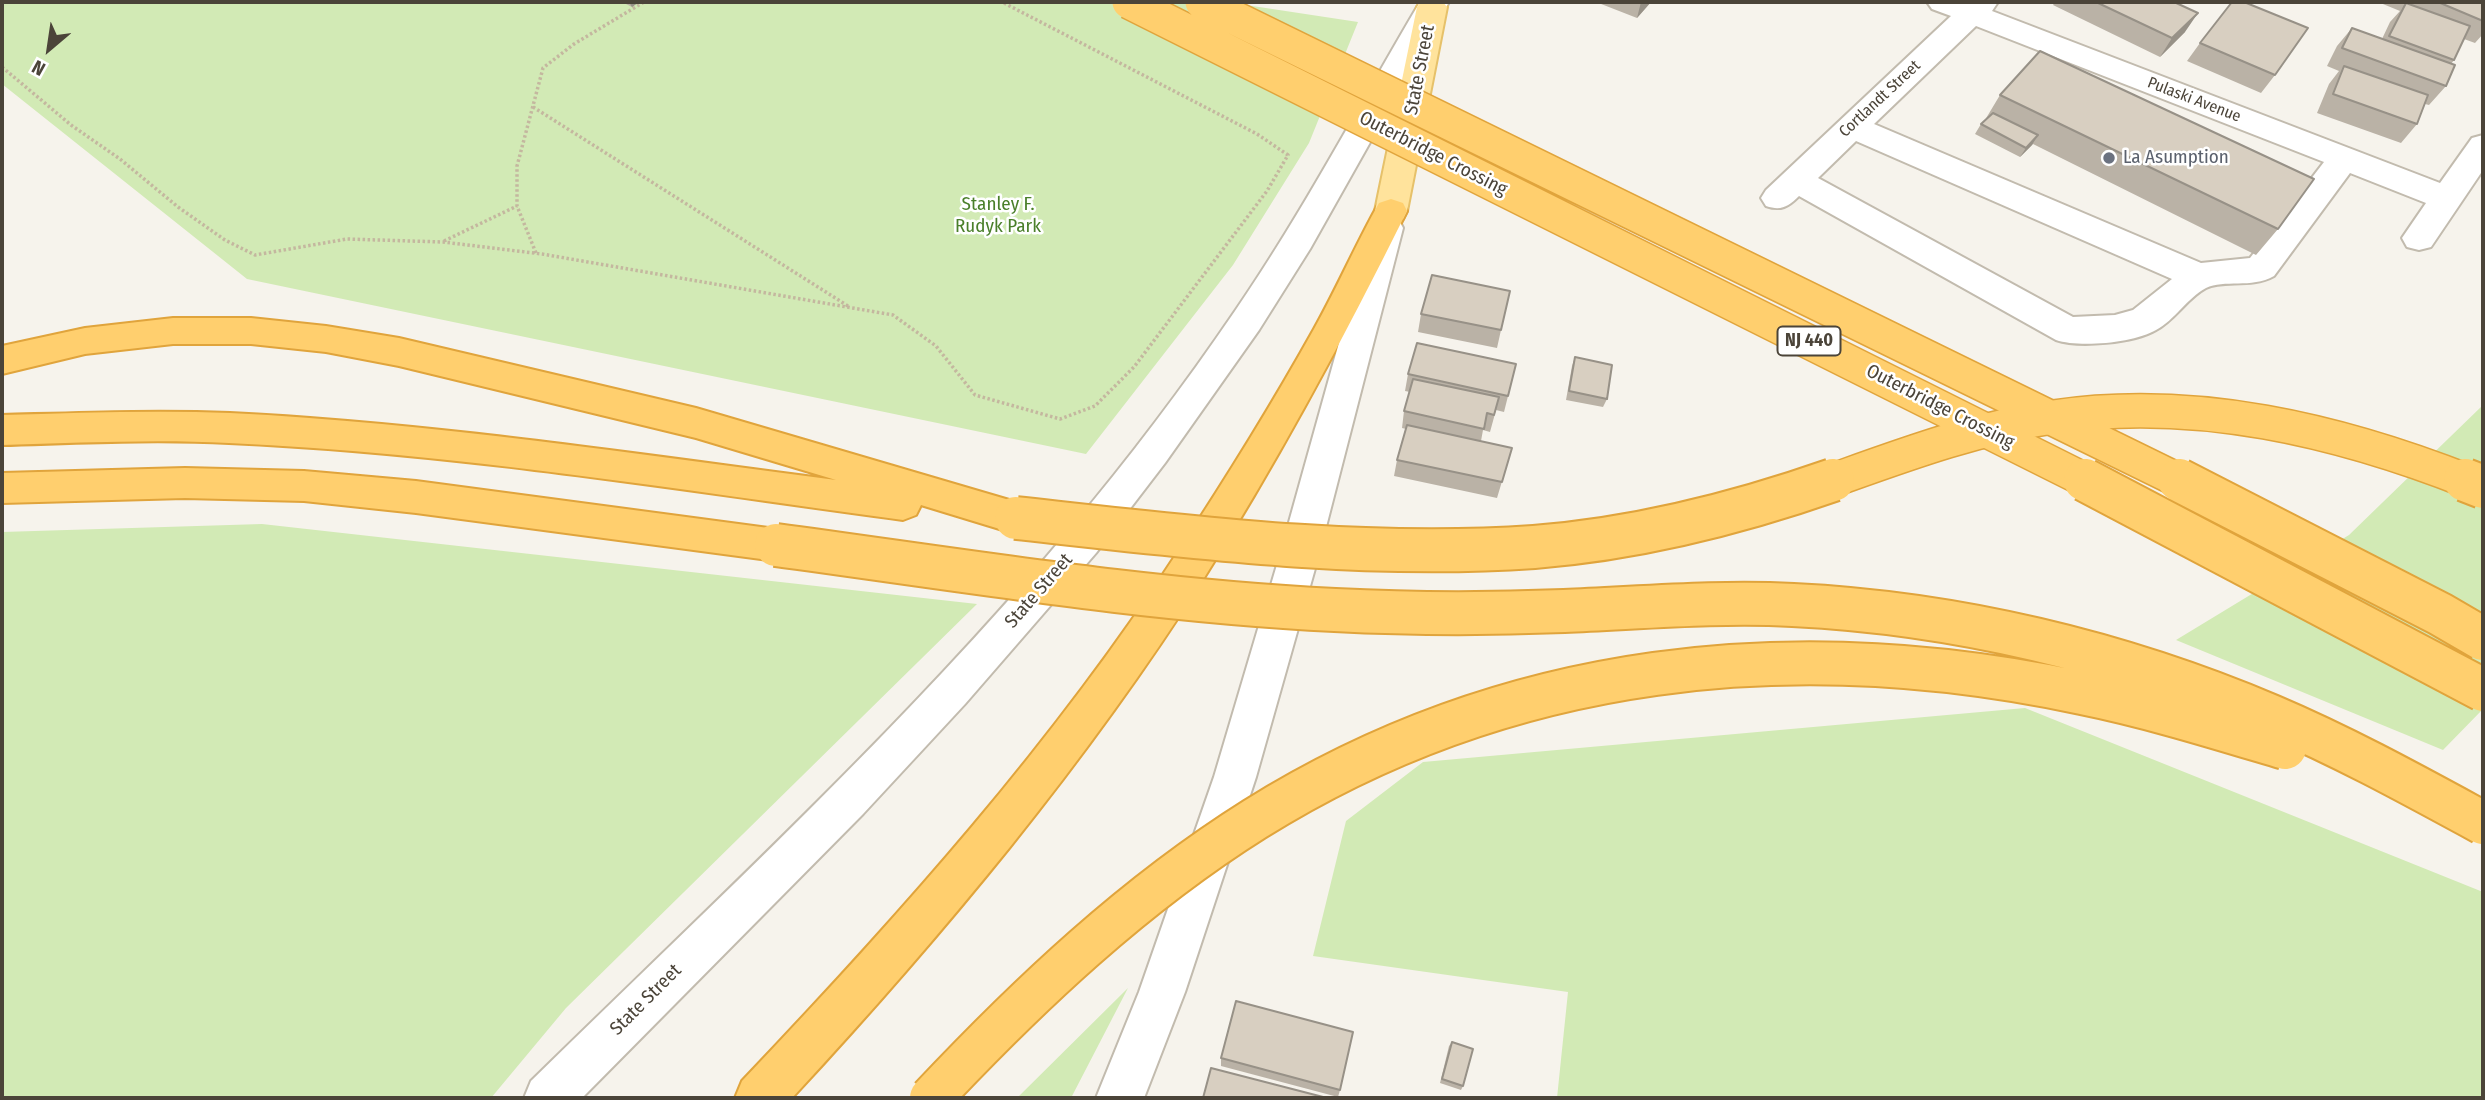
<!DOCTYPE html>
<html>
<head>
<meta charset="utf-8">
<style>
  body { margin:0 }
  #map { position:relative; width:2485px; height:1100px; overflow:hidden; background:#f6f3ec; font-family:"Fira Sans Condensed",sans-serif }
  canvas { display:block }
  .frame { position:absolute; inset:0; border:4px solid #4b4439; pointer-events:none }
  .north { position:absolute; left:14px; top:14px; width:70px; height:70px; -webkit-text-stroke:5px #fff; paint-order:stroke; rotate:209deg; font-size:19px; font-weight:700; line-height:28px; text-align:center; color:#4b4439 }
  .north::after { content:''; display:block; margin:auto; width:24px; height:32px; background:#4b4439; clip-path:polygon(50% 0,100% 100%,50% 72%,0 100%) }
</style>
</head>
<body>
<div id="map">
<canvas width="2485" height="1100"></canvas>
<div class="frame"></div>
<div class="north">N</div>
</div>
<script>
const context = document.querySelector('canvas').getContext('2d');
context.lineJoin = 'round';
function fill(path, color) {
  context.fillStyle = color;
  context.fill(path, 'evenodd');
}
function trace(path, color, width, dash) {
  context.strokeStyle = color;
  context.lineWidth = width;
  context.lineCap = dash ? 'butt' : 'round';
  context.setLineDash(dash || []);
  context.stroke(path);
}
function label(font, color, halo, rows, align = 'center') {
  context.font = font + ' "Fira Sans Condensed",sans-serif';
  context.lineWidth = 5;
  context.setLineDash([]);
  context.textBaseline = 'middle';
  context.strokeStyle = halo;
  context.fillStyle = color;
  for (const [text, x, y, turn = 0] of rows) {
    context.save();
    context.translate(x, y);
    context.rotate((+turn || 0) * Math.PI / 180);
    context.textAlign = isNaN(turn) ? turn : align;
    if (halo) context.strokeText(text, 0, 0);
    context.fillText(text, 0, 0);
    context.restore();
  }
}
fill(new Path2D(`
  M2,2H1247L1246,5L1358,22L1309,143L1233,265L1086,454L247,279L2,84Z
  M2483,405V709L2443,750L2176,640L2349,535Z
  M262,524L977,604L566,1008L491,1098H2V532Z
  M2025,708L2483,892V1098H1557L1568,992L1313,956L1346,821L1423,762Z
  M1128,988L1071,1098H1017Z`), '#d2eab5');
const minor = new Path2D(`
  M1420,2H1449L1310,249L1259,330L1165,463L1096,553L965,704L863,814L582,1098H524L531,1081C714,902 904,727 1069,530C1127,461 1184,386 1235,311C1303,212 1359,105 1420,2Z
  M1927,2H1998L1992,11L2440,183L2472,138L2483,135V170L2431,247L2419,250L2407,247L2402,238L2426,203L2350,173L2274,276C2251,289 2224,279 2206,288C2187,298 2175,320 2156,330C2134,343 2079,348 2056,340L1799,196C1788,207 1781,211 1766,206L1761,198L1766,190L1951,16L1932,9ZM1976,26L2324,162L2250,258L2201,263L1874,124ZM1856,141L2172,279L2133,310L2115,315L2073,317L1818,178Z
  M1387,216L1399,220L1403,228L1318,558L1256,777L1185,992L1144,1098H1096L1139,992L1214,777L1279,558L1371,228L1375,220Z`);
const major = new Path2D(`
  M1421,2H1443L1447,7L1407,211L1403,219L1391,223L1379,219L1375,211L1417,7Z`);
const highway = new Path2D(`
  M1391,199L1403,203L1407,211C1345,336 1279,459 1204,578C1085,765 942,936 792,1098H735L742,1081C899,916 1052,745 1177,553C1225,480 1271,406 1314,329C1337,288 1356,244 1379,203Z
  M173,318H251L326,326L399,338L696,408L1016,502L1029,507L1035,518L1029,529L1016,534L921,505L916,515L903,520C679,490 455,453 229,443C153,439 78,443 2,445V415C78,413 154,410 230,413C433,423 635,454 836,480L696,438L399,366L326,352L251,344H173L85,354L2,374V346L85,328Z
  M185,468L304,471L416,481L776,529L790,534L795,545L790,556L776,561L416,513L304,501L185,498L2,503V473Z`);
trace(minor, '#c2bbae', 4);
trace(major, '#e6c16a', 4);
trace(highway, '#e0a43c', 4);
trace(new Path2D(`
  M2,67L71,125L120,159L178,207L225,240L255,255L347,239L443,242L542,254L893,315L936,346L975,395L1060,419L1095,406L1134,367L1267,191L1288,155L1257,134L1002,2
  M533,107L848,306
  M444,241L517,206
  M536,253L517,206V166L543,68L574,44L644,2`), '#c4b79f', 3.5, [2.5, 2.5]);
fill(minor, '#fff');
fill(major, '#ffe39c');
fill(highway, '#ffcf6e');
const highwayBridgeFar1 = new Path2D(`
  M1129,2L2089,482
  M1202,2L2182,482
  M1828,482C1901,456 1975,428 2053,417C2195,396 2338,430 2470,482`);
const highwayBridge = new Path2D(`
  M2085,480L2483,690
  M2179,480L2440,614L2483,639
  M2465,480L2483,487
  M1016,518C1188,537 1361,559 1534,547C1636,539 1736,514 1833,480
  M776,545C962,570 1148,601 1335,610C1412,614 1488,614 1564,611C1640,608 1717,601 1793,605C1956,613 2120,652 2271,716C2344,747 2413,785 2483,823
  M931,1098C1029,994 1134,895 1255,819C1508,661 1794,632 2082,693C2151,707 2218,728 2285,748`);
trace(highwayBridgeFar1, '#e0a43c', 36, []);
trace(highwayBridge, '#e0a43c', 46, []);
trace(highwayBridgeFar1, '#ffcf6e', 33);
trace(highwayBridge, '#ffcf6e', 42);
fill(new Path2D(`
  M622,2H639L632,7Z
  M1596,2H1651L1637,18Z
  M2055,2H2174L2185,32L2160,57L2053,5Z
  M2378,2H2483V34L2475,43L2464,39L2454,60L2451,64L2446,86L2429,105L2425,104L2417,124L2401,143L2317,113L2329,84L2339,71L2327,66L2337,46L2352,28L2382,39L2390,22L2400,11Z
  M2200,43L2275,75L2261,93L2187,61Z
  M2000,95L2278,229L2256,255L2033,144L2020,157L1975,134L1981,124L1985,120Z
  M1421,314L1501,330L1497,348L1418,332Z
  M1575,357L1607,399L1603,407L1566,400L1572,366Z
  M1516,364L1504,412L1496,410L1490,432L1483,430L1481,441L1512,448L1497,498L1394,476L1397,460L1406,429L1402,428L1404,411L1410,392L1405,391L1408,374Z
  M1452,1042L1463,1086L1461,1090L1440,1083L1449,1046Z
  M1221,1058L1340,1090L1338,1097L1221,1066Z`), '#bab2a6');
fill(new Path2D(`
  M629,2H639L632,7Z
  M1641,2H1651L1637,18Z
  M2198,13L2185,32L2160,57L2172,38Z
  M2038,135L2032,145L2020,157L2026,148Z`), '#979187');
const building = new Path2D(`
  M2096,2H2174L2198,13L2172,38Z
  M2232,2H2244L2308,28L2275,75L2200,43Z
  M2438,2H2483V21Z
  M2406,3L2470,26L2454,60L2389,36Z
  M2352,28L2455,65L2446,86L2342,48Z
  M2040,51L2314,179L2278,229L2000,95Z
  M2344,66L2428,95L2417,124L2333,94Z
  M1993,113L2038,135L2026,148L1981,124Z
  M1432,275L1510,291L1501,330L1421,314Z
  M1417,343L1516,364L1508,396L1408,374Z
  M1575,357L1612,365L1607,399L1569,391Z
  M1413,379L1499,397L1494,415L1487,413L1484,429L1404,411Z
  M1407,425L1512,448L1502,482L1397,460Z
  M1236,1001L1353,1032L1340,1090L1221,1058Z
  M1452,1042L1473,1049L1463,1086L1442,1079Z
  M1211,1068L1327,1098H1203Z`);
fill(building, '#d8cfc1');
trace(building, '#979187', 2);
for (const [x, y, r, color] of [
  [2109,158,7,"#6b7280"]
]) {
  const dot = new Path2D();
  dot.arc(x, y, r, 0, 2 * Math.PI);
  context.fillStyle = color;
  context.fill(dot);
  trace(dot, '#fff', 2.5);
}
label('16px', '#4b4439', '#fff', [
  ["Cortlandt Street",1880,99,-43],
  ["Pulaski Avenue",2194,100,21]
]);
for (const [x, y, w] of [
  [1809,341,63]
]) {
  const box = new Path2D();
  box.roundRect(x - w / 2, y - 14.5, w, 29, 5);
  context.fillStyle = '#fff';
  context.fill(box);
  trace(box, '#4b4439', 2);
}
label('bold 18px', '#4b4439', null, [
  ["NJ 440",1809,341]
]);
label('19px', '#4b4439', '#fff', [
  ["State Street",1420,70,-79],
  ["Outerbridge Crossing",1433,154,27],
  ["Outerbridge Crossing",1940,407,27],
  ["State Street",1039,591,-49],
  ["State Street",646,1000,-45]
]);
label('19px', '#5b616d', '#fff', [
  ["La Asumption",2123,158]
], 'left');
label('19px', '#4a7f2a', '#fff', [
  ["Stanley F.",998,205],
  ["Rudyk Park",998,227]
]);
</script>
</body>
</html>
